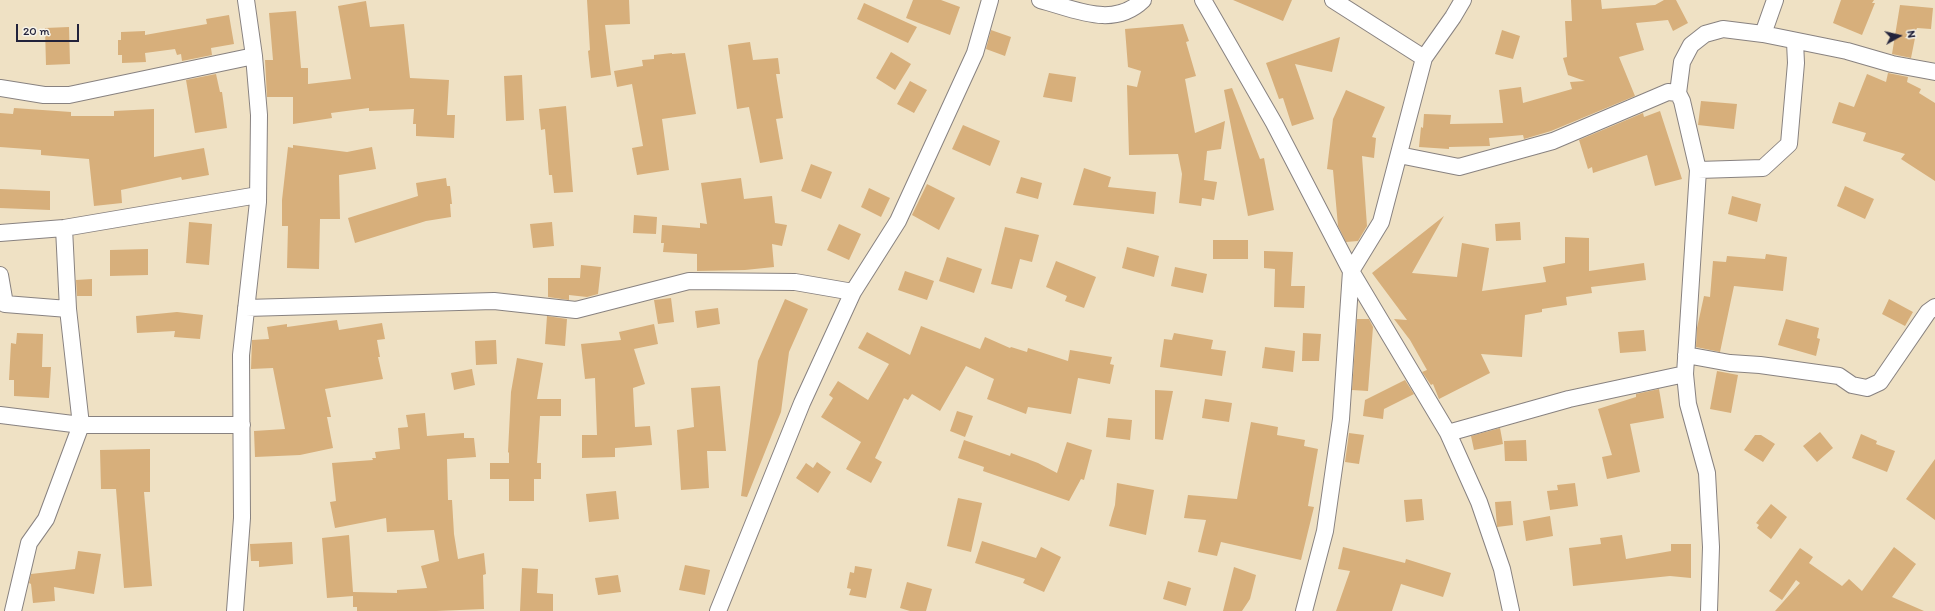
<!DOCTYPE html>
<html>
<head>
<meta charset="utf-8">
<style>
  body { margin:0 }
  #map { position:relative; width:1935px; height:611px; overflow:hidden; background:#efe1c4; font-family:Itim,sans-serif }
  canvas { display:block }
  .north { position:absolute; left:1879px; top:16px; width:40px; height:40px; -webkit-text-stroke:3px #f7f3e8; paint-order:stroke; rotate:82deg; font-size:11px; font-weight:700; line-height:16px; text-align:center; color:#22223b }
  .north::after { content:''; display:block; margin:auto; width:14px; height:18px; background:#22223b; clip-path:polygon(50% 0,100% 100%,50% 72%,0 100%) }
  .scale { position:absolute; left:16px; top:24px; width:63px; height:18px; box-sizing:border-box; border:2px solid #22223b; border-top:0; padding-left:5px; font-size:12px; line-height:14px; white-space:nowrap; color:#22223b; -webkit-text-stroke:3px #f7f3e8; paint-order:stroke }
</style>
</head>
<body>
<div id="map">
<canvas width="1935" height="611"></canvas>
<div class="north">N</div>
<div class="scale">20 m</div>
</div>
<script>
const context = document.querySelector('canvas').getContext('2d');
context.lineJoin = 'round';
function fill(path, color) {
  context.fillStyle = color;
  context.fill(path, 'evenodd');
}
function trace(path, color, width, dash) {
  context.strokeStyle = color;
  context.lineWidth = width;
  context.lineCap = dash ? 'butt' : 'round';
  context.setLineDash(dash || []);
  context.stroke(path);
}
fill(new Path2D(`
  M587,0H629L630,24L605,25L611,75L591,78L588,51L590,50Z
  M913,0H941L960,7L950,35L906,18Z
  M1233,0H1292L1283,21Z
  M1571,0H1601L1602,9L1655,5L1664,0H1676L1688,23L1673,31L1668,20L1636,23L1644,50L1619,57L1635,96L1551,131L1524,139L1523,135L1489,138L1490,146L1449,147V149L1419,147L1421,127L1423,128L1424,114L1451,115L1450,124L1503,123L1499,90L1521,87L1523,103L1572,89L1570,82L1585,81L1568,75L1563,58L1567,57L1565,21H1572Z
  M1841,0H1874L1872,3H1875L1862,35L1833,23Z
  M366,1L370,27L404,24L410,78L449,80L447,115H455L454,138L416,136V124H413L414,109L369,111V108L331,113L332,118L293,124V97H267L265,60H273L269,13L296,11L301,68H308V84L351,79L338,6Z
  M864,3L917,27L908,43L857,19Z
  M1900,5L1933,8L1931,29L1917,28L1911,58L1892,54Z
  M229,15L234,44L211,48L212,55L182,61L181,54L177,55L175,49L145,53L146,62L122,63V55H118V40H121V32L145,31V35L207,24L206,19Z
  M1183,24L1189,41L1186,42L1196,76L1185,79L1195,133L1225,121L1221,149L1207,151L1204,180L1217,182L1214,200L1202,198L1201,206L1179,203L1182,174L1178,154L1129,155L1127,85L1137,87L1141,71L1128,67L1125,29Z
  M69,27L70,64L46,65L45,28Z
  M991,30L1011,37L1005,56L986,49Z
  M1502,30L1520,36L1513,59L1495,54Z
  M1340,37L1332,72L1295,64L1314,119L1292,126L1283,98L1279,99L1266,63Z
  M750,42L753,60L778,58L780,74H776L783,118L776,119L783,159L760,163L749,107L737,109L728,45Z
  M891,52L911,64L895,90L876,78Z
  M672,53V54L685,53L696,114L662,119L669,170L637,175L632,148L643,146L632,84L617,87L614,71L643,66L642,60L654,59V55Z
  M1049,73L1076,77L1072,102L1043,97Z
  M1888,73L1908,77L1907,82L1921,89L1919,93L1935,103V181L1901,159L1905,154L1863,141L1866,133L1832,123L1839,102L1854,107L1867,74L1886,82Z
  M216,74L220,92H222L227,128L195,133L186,80Z
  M522,75L524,120L506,121L504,76Z
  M910,81L927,90L914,113L897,104Z
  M1232,88L1260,159L1264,158L1274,210L1248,216L1224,90Z
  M1346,90L1385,107L1372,137L1376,138L1374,158L1362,156L1367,226L1358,241L1346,242L1338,226L1333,170L1327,169L1333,119Z
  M1701,101L1737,104L1734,129L1698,125Z
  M566,106L573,192L554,193L552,175H549L545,129L541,130L539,109Z
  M14,108L71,112V116H114V111L154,109V157L204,148L209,175L182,180L181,177L121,190L122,203L94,206L89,159L41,155V150L0,147V113L13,114Z
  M1660,111L1682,179L1655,186L1647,155L1593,173L1592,167L1588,169L1579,140L1643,113L1644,117Z
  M963,125L1000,141L990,166L952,149Z
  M293,145L347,152L372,147L376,169L339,175L340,219H320L319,269L287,268L288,226H282V200L288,147L293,148Z
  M811,164L832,172L821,199L801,191Z
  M1084,168L1111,177L1108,187L1156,192L1154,214L1073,205Z
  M1021,177L1042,183L1038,199L1016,193Z
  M446,178L447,186H450L452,204H450L451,217L426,221L355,243L348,218L418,196L416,183Z
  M741,178L744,199L772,196L775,223L787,225L782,246L772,244L774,267L745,270L697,271V254L663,252L664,243H661L662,225L700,228V223L707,224L701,183Z
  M927,184L955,198L939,230L912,215Z
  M1845,186L1874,199L1865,219L1837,206Z
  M869,188L890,198L881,217L861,207Z
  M0,189L50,191V210L0,208Z
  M1732,196L1761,204L1757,222L1728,214Z
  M634,215L657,217L656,234L633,233Z
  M1444,216L1412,273L1457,277L1462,243L1489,248L1482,291L1546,282L1543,267L1565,263V237L1589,238V271L1644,263L1646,280L1591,287L1592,293L1566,297L1567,305L1542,309V312L1525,315L1522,357L1481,354L1490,373L1439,399L1433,384L1431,385L1422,372L1427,370L1410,340L1394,319L1407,320L1372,273Z
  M189,222L212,224L209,265L186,263Z
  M552,222L554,246L533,248L530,224Z
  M1520,222L1521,240L1496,241L1495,224Z
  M839,224L861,234L849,260L827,250Z
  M1005,227L1039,235L1032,262L1020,259L1012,289L991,284Z
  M1213,240H1248V259H1213Z
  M1127,247L1159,256L1154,277L1122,268Z
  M148,249V275L110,276V250Z
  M1264,251L1293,252L1291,286H1305L1304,308L1274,307L1275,269L1264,268Z
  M1766,254L1787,257L1783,291L1734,286L1720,352L1696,347L1697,328L1704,296L1710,297L1713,261L1726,262L1727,256L1765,259Z
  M947,257L982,269L974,293L939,281Z
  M1056,261L1096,277L1084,308L1065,301L1067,296L1046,287Z
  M581,265L601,267L598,294L587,297L569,295V300L548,297V278H580Z
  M1175,267L1207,274L1203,293L1171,286Z
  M905,271L934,281L927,300L898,290Z
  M92,279V296H77L76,280Z
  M671,298L674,322L658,324L654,300Z
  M785,299L808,309L789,352L781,412L747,497L741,496L758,361Z
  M1889,299L1913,312L1905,326L1882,314Z
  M718,308L720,324L697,328L695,311Z
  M177,312L203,315L200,339L174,337L175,331L137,333L136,316Z
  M547,316L567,319L565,346L545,344Z
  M1357,319H1369L1373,327L1368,391L1352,390Z
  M1786,319L1819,328L1817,338L1820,339L1816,356L1778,345Z
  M337,320L339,330L382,323L385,339L377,340L380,357H378L383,379L325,389L331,417H327L333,448L300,455L255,457L254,431L285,429L273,368L251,369L252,340L269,339L267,327L287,324V327Z
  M654,324L658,344L634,349L645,384L633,388L635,427L650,426L652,445L615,448V457L582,458V435H597L595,378L585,379L581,344L621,340L619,332Z
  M921,326L980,349L985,337L1010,348L1011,347L1027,352L1028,348L1068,361L1070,350L1112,357L1110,364L1114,365L1110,384L1078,378L1071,414L1028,407L1026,414L987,399L994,379L966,366L940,411L912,394L908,400L904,398L875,458L882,462L871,483L846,469L861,442L821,417L833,398L829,395L838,381L868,400L889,364L858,348L867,332L910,355Z
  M1644,330L1646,351L1620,353L1618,332Z
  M17,333L43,334L42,367H51L49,398L14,396V380H9L11,343L16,344Z
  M1174,333L1213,340L1211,349L1226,351L1222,376L1160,367L1164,339L1172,340Z
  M1303,333L1321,334L1319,361H1302Z
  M496,340L497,364L476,365L475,341Z
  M1265,347L1295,351L1293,372L1262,368Z
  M517,358L543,363L537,399H561V416H540L537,463H541V479H534V501H509V479H490V463H509V453L508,452L511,392Z
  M472,369L475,385L454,390L451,373Z
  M1717,371L1738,375L1731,413L1710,409Z
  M1405,380L1414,394L1384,409L1383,419L1363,416L1365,400Z
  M720,386L726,451H707L709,488L681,490L677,430L694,427L691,388Z
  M1659,389L1664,418L1630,424L1640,472L1607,479L1602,457L1612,455L1598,409L1636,397V394Z
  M1155,390L1173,391L1163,440L1155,439Z
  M1205,399L1232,403L1229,422L1202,418Z
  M957,411L973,416L965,437L950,431Z
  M425,413L427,436L464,433V438H474L476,457L447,459L448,500H452L454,534L458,559L484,553L486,574L483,575L484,609L436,611H357V607H353V596L327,598L322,538L349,535L353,592L397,593V590L427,588L421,566L439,561L434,530L387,532L386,518L335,528L330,502L336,501L332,463L373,460L372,458H376L375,452L400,449L398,428L408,427L406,415Z
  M1108,418L1132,420L1130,440L1106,437Z
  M1251,422L1278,427L1277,435L1305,440L1304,446L1318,449L1308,506L1314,507L1301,560L1221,542L1217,556L1198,552L1206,520L1184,518L1188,495L1237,499Z
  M1500,428L1503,444L1474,450L1471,436Z
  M1820,432L1833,448L1817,462L1803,446Z
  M1349,433L1364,435L1359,464L1345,462Z
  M1861,434L1877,441L1876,444L1895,451L1887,472L1852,458Z
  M1755,435H1761L1775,444L1763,462L1744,450Z
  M964,440L1010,456L1011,453L1038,463L1057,473L1067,442L1092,450L1084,480L1081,479L1069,501L983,471L984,467L958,458Z
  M1526,440L1527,461H1505L1504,441Z
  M150,449V492H144L152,586L124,588L116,489H101L100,450Z
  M1935,459V520L1906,499Z
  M817,462L831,472L818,493L796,478L806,463L813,468Z
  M1117,483L1154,490L1146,535L1109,526L1115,505Z
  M1575,483L1578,506L1550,510L1547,491L1558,490L1557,485Z
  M616,491L619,519L589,522L586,494Z
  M958,498L982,503L971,552L947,546Z
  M1422,499L1424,520L1406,522L1404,500Z
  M1511,501L1513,525L1497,527L1495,502Z
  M1771,504L1787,517L1771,539L1757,528L1759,525L1756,523Z
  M1550,516L1553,536L1526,541L1523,521Z
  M1622,535L1626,559L1671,551V544H1691V578L1670,576L1573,586L1569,548L1601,544L1600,538Z
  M982,541L1036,558L1041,547L1061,557L1044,592L1023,583L1025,579L975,563Z
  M292,542L293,564L259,567V561H251L250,544Z
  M1343,547L1405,563L1406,559L1451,573L1443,597L1401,584L1392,611H1336L1350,571L1338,569Z
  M1894,547L1916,564L1892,597L1924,611H1775L1800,583L1796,580L1782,600L1769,591L1800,548L1813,557L1809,563L1842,586L1849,579L1862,591Z
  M78,551L101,554L94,594L54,587L55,601L33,603L31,584L29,583L31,574L75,569Z
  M685,565L710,570L705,595L679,590Z
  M855,566L872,569L866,598L849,595L851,589L847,588L850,572L854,573Z
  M1234,567L1256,575L1250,599L1242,611H1223Z
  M522,568L538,569L537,593L553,594V611H520Z
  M618,575L621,592L598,595L595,578Z
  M1168,581L1191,588L1186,606L1163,599Z
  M907,582L932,589L926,611H910L900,608Z`), '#d7af7b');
const street = new Path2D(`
  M1040,0C1075,9 1113,29 1143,0
  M1203,0L1274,123L1351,271L1448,433L1479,502L1502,569L1511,611
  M1333,0L1424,58
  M1763,34L1775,0
  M0,88L44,95H69L254,56
  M1678,93L1682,62L1691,45L1705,34L1723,29L1763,34L1847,51L1892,64L1935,72
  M1399,155L1459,167L1553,141L1668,92L1678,93L1682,101L1698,170L1685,374L1688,404L1707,473L1711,547L1709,611
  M1698,170L1763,168L1789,144L1796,63L1795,42
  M0,233L64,228L258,195
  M0,275L5,304L68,309
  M246,308L494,301L576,310L689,281L795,282L853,292
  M1686,355L1730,363L1760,365L1839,376L1852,385L1867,388L1880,382L1928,312L1935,307
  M0,415L81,425H242
  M1448,433L1569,399L1685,374
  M13,611L29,543L46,519L81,425L68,309L64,228
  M235,611L242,518L241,355L258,202L259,115L254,56L246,0
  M718,611L802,403L853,292L898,221L975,53L990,0
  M1304,611L1325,531L1341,419L1351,271L1381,222L1424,58L1453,17L1463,0`);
trace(street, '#888280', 18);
trace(street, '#fff', 16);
</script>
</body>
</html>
